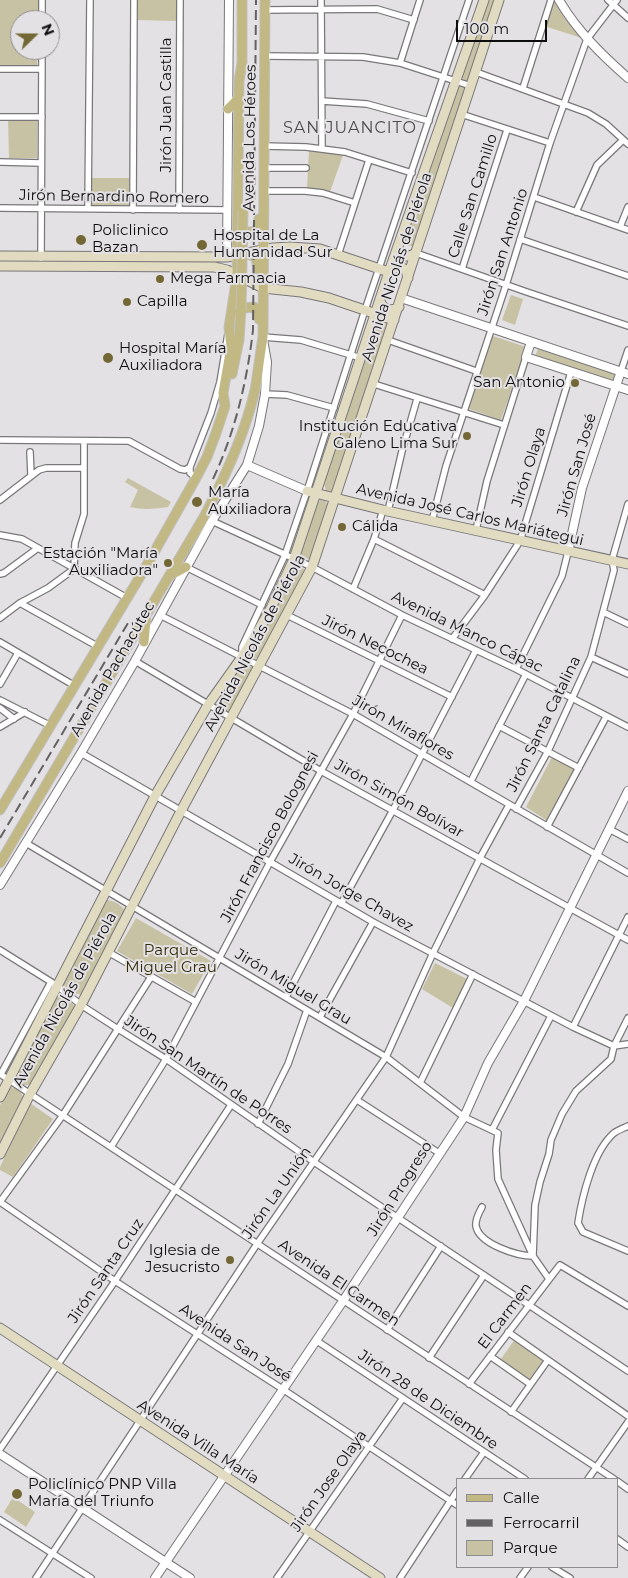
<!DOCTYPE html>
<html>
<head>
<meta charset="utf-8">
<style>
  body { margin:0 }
  #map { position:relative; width:628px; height:1578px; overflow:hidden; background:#e4e1e4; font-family:Montserrat,sans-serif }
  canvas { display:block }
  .legend { position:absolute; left:456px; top:1478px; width:162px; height:90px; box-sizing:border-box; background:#e4e1e4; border:1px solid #8f8d8f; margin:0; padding:6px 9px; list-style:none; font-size:15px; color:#0f0e0f }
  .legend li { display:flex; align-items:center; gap:10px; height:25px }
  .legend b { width:25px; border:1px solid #8f8d8f }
  .north { position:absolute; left:10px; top:10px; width:50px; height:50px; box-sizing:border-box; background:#e4e1e4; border:1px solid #8f8d8f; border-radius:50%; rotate:68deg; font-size:14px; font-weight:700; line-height:20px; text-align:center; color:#0f0e0f }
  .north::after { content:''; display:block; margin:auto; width:18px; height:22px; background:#736835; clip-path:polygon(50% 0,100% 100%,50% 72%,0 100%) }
  .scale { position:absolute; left:456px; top:20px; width:91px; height:22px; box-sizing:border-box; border:2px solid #0f0e0f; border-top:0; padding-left:6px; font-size:15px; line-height:18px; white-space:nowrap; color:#0f0e0f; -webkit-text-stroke:4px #e4e1e4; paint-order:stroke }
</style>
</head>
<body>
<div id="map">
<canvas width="628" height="1578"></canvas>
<ul class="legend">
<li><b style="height:6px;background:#c2b883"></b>Calle</li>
<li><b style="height:6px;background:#636163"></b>Ferrocarril</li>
<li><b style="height:14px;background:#c8c2a4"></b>Parque</li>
</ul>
<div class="north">N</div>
<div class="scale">100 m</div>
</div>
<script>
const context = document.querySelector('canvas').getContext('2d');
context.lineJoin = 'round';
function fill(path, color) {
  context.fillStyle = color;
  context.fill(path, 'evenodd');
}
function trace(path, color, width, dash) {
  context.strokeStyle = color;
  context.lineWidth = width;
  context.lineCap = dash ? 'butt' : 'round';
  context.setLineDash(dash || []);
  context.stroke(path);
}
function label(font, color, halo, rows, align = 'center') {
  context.font = font + ' Montserrat,sans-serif';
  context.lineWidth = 4;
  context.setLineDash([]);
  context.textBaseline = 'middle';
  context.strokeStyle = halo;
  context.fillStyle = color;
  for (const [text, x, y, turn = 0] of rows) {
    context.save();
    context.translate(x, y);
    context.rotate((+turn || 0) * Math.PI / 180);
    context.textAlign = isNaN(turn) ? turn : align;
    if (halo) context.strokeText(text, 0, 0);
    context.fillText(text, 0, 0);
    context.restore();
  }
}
fill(new Path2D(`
  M0,0H38V20H20V50H37V65H0Z
  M137,0H176V21L137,20Z
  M487,0H498L468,82L465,81L461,76Z
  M555,0H557L585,39L544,26Z
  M458,86L464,87L466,89L415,245L412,246H407L404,240Z
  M8,120H37V158H9Z
  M309,150L343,155L330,192L307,188Z
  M90,178H129V205H90Z
  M511,295L523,299L515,325L502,320Z
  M379,320L386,321L389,325L333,492L326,491L324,483L376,323Z
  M493,336L526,347L501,420L469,409Z
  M538,349L616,374L614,382L535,356Z
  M128,478L171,502L168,507C154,509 143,510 130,507L138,490L125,482Z
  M320,500L325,501L328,505L311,558L308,559L302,557L301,551L317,503Z
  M299,566L302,567L305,571L261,655L255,659L252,656L251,651L276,610L296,569Z
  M245,661L254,668L230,712H227L218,707L219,697Z
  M552,757L574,769L546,820L526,807Z
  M107,900C113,900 122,905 125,911L82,994C75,995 65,990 63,983L104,902Z
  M136,918L211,961L192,994L117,951Z
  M435,963L467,979L453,1008L422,989Z
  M59,996C65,996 72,1002 75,1007L32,1083C26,1087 21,1086 16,1080V1075L55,998Z
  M10,1088C16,1087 21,1091 23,1097L0,1146V1105Z
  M30,1103L53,1119L13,1177L0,1170V1167Z
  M515,1339L543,1360L529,1380L501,1359Z
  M13,1497L35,1512L26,1527L4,1512Z`), '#c8c2a4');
const minor = new Path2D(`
  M321,0L322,149
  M608,0L628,18
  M265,10L377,9L414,20
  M42,20V0
  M265,56L363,57L400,63L471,86
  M400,63L420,0
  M0,69H42
  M476,72L588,113L606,124L628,144
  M523,88L551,0
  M322,101L367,104L429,121
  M461,114L550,143
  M0,117H42
  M264,146L306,147L345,152L412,173
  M0,162L41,163
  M264,168H306
  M264,191H305L323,193L355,203
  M534,197L628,230
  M0,208L228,210
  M88,209L90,0
  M133,210L134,0
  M179,210L180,0
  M576,212L597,165L623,140
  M620,227L628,207
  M520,239L628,276
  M416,253L524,291L628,326
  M338,255L369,160
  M41,258L42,50
  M462,269L507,130
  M263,337L301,340L361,358
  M388,340L476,371
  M621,371L628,350
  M374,384L504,425
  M265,394L287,395L334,408
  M0,440L129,441L180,469L185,470L190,467
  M30,452L31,475
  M196,478L190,473V467L211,413L220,382L228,334
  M0,500L39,470L46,468H84
  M388,511L402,451L417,399
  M212,521L312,567L402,615L516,669L628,727
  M432,521L446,466L506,285L550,143L587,39L617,0
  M476,530L487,481L526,357
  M0,535L22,539L127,598
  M374,539L485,595
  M186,567L262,605
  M0,574L4,573L38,548
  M353,589L374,539L383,510
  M20,603L97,646
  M603,612L628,624
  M160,615L353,714L628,873
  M287,615L452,697
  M0,618L20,603L48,588L74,569L75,543L84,514V441
  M452,639L485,595L520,541L571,372
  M0,642L75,686
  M242,655V647L285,555L307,491L365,310L469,0
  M591,657L628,674
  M135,661L321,771L628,940
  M516,669L562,576L568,552
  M0,684L18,653
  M0,700L51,726
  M0,708L14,719
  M499,726L579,768
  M0,727L25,712
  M81,753L270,862L373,922L573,1027L614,1046
  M471,781L526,674
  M516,809L548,751L591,657L614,570L612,560L628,504
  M547,827L606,717
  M609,829L628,839
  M26,843L386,1057L464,1117L498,1133L496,1150L498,1179L533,1256L549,1279
  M341,904L393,810L476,650
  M0,950L56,985L81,1005L118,1029L166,1059L314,1162L628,1371
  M108,952L196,1002
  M286,997L336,901
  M320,1017L373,922
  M573,1027L628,917
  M614,1046L628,1044
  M0,1074L614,1479
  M1,1074L51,982
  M420,1083L473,974
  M357,1100L439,1153
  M258,1124L288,1064L307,1010
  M628,1126C624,1128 618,1130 614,1133C593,1151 582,1197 578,1223L583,1232L628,1251
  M492,1130L551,1016
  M111,1147L166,1059L270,862L353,714L402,615
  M0,1202L115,1281L284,1390L457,1505
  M0,1202L63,1115L151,977
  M482,1207C479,1213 475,1219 476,1226C479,1244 517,1256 533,1256L535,1205L540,1182L549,1154L551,1140L562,1114L576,1091L611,1059L614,1046L628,1018
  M387,1330L441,1246
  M508,1332L628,1416
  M317,1341L525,1479
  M490,1356L530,1384
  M429,1358L484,1275
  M469,1384L560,1265L628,1306
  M511,1412L548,1360
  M0,1449L115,1281L231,1105
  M465,1479L484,1452
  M588,1479L628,1422
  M617,1481L628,1489
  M0,1520L91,1578
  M617,1539L628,1547
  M552,1567L570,1578
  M36,1578L257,1244L386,1057L433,953L480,858L509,805
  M277,1578L403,1398
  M400,1578L457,1491
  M520,1578L528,1567`);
const tertiary = new Path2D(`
  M559,0C577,31 602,55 628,78
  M227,257L229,0
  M401,298L628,374
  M531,342L526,357L628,390
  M247,465L307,491
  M568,552L582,488L621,371
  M0,885L81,753L135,661L212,521L247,465L259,426L265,394L267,362L263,340
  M0,1454L190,1578
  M155,1578L343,1301L464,1117L488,1063L524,1001L628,791`);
const secondary = new Path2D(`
  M398,247C400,257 408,258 416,253
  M0,256L227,257L273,248L290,247L320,249L389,272L396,267H401L406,270L408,278
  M0,266L214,267L227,270L263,288L301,292L329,298L394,320
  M380,301C383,310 391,312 399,307
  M307,491L383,510L628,564
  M0,1097L155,796L208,705L242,657L257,633L271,608L294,559L389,272L484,0
  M0,1154L30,1094L81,1005L181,811L312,567L499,0
  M0,1328L380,1578`);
const primary = new Path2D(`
  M228,109L239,98
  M238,229L245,232H254L259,227V219
  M245,253L256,257L258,269
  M234,309L254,307L257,310L259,319
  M232,374L239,340L241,310
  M171,575L186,567
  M144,642L146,620
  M0,810L144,570L196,478L207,457L216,433L225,406L223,393L231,347L229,327L237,276L239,81L242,63V0
  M0,863L205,515C226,475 245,434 255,390C258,373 260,355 263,337L265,0`);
trace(minor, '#79777a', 8);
trace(tertiary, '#79777a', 10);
trace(secondary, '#79777a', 11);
trace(primary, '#c1c0c1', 11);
trace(minor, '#fff', 5.5);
trace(tertiary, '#fff', 8);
trace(secondary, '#e1dbc1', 9);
trace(primary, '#c2b883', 9);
trace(new Path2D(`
  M213,479C235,432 247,382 253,330L256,0
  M0,838L128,623`), '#636163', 2, [10, 5]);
const primaryBridge = new Path2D(`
  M241,310L243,211`);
trace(primaryBridge, '#c1c0c1', 11, []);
trace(primaryBridge, '#c2b883', 9);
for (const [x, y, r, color] of [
  [81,240,6,"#736835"],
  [202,245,6,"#736835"],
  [160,279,5,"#736835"],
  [127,302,5,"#736835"],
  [108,358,6,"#736835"],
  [575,383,5,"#736835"],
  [467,436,5,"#736835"],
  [197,502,6,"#736835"],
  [342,527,5,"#736835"],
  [168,563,5,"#736835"],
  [230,1260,5,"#736835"],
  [17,1494,6,"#736835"]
]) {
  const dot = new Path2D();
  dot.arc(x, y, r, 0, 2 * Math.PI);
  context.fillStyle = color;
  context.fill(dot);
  trace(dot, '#e4e1e4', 2);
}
label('15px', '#0f0e0f', '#e4e1e4', [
  ["Jirón Juan Castilla",167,105,-90],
  ["Avenida Los Héroes",250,138,-89],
  ["Calle San Camillo",473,196,-72],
  ["Jirón Bernardino Romero",114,197,1],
  ["Jirón San Antonio",503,252,-72],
  ["Avenida Nicolás de Piérola",397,267,-72],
  ["Jirón San José",577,465,-74],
  ["Jirón Olaya",529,467,-73],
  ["Avenida José Carlos Mariátegui",470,515,13],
  ["Avenida Manco Cápac",467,632,26],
  ["Avenida Nicolás de Piérola",255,643,-62],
  ["Jirón Necochea",375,645,26],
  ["Avenida Pachacútec",113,669,-60],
  ["Jirón Santa Catalina",544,724,-64],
  ["Jirón Miraflores",403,728,30],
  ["Jirón Simón Bolívar",399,799,29],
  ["Jirón Francisco Bolognesi",270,837,-62],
  ["Jirón Jorge Chavez",351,893,30],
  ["Jirón Miguel Grau",293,987,31],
  ["Avenida Nicolás de Piérola",65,1000,-61],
  ["Jirón San Martín de Porres",208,1075,34],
  ["Jirón Progreso",400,1189,-58],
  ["Jirón La Unión",277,1193,-55],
  ["Jirón Santa Cruz",106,1271,-56],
  ["Avenida El Carmen",339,1283,34],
  ["El Carmen",505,1316,-53],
  ["Avenida San José",235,1343,33],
  ["Jirón 28 de Diciembre",428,1400,34],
  ["Avenida Villa María",198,1442,33],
  ["Jirón Jose Olaya",329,1481,-55]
]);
label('15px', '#0f0e0f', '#e4e1e4', [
  ["Policlinico",92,231],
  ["Bazan",92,248],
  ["Hospital de La",213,236],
  ["Humanidad Sur",213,253],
  ["Mega Farmacia",170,279],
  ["Capilla",137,302],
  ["Hospital María",119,349],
  ["Auxiliadora",119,366],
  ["San Antonio",565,383,"right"],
  ["Institución Educativa",457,427,"right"],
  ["Galeno Lima Sur",457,444,"right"],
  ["María",208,493],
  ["Auxiliadora",208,510],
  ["Cálida",352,527],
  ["Estación \"María",158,554,"right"],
  ["Auxiliadora\"",158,571,"right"],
  ["Iglesia de",220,1251,"right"],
  ["Jesucristo",220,1268,"right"],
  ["Policlínico PNP Villa",28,1485],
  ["María del Triunfo",28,1502]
], 'left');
label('15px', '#312a08', '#e4e1e4', [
  ["Parque",171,951],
  ["Miguel Grau",171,968]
]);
context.letterSpacing = '1px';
label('16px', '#4c4a4d', '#e4e1e4', [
  ["SAN JUANCITO",350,128]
]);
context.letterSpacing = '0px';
</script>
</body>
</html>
